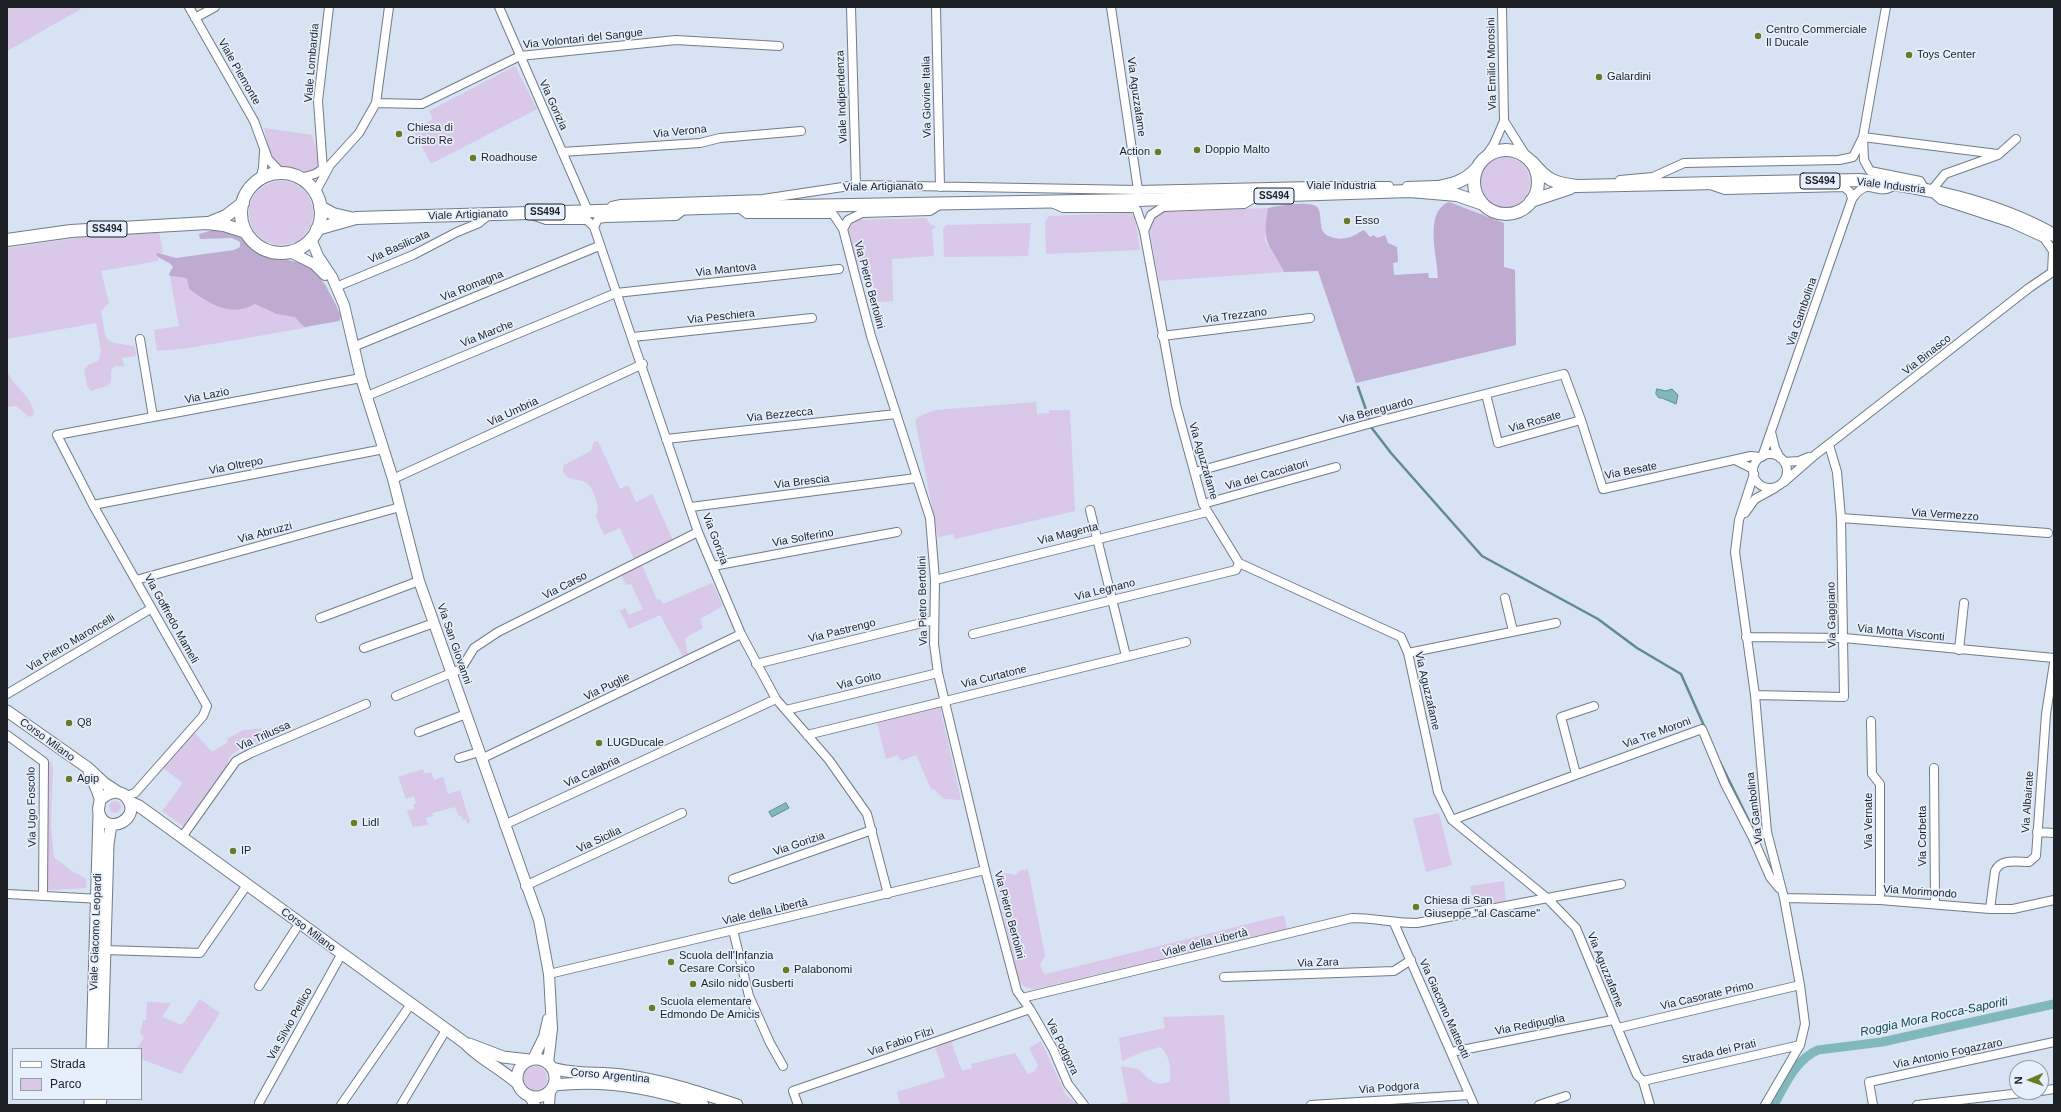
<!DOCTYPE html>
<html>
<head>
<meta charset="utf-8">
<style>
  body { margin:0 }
  #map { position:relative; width:2061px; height:1112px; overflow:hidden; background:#d7e2f2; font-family:Helvetica,sans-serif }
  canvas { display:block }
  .frame { position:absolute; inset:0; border:8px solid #1d2126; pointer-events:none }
  .legend { position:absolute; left:12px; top:1048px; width:130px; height:52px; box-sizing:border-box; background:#e6effc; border:1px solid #969da6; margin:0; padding:5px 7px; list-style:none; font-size:12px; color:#1d2126 }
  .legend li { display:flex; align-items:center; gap:8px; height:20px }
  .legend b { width:20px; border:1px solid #969da6 }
  .north { position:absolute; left:2009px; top:1060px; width:40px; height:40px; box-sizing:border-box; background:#e6effc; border:1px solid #969da6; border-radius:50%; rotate:268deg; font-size:11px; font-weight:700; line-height:16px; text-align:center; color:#1d2126 }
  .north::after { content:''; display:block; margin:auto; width:14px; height:18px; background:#6b7a28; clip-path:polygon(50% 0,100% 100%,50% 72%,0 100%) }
</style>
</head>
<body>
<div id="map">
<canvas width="2061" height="1112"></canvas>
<div class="frame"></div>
<ul class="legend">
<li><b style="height:5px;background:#fff"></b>Strada</li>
<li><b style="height:11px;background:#d9c8e7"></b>Parco</li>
</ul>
<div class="north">N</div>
</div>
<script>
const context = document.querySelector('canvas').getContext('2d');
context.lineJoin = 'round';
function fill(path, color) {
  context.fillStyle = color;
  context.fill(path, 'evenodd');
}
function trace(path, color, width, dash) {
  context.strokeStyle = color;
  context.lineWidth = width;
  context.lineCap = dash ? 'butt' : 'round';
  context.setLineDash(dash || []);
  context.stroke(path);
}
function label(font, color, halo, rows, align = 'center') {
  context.font = font + ' Helvetica,sans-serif';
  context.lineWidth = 3.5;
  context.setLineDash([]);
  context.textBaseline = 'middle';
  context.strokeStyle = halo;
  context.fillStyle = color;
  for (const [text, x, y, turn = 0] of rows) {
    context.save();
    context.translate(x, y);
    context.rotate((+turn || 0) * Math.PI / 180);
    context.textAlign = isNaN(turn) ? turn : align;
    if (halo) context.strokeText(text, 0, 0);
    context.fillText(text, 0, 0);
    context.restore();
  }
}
fill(new Path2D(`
  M7,7H80L81,9L7,51Z
  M515,66L537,109L431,164L413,129L433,119L429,111Z
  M264,128L312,135L317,149L319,166L312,172C273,173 271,161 264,128Z
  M1480 182a25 25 0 1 1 50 0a25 25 0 1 1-50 0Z
  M249 213a32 32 0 1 1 64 0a32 32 0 1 1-64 0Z
  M1268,208L1265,240L1284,272L1159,281L1150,232C1150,222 1154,216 1163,212Z
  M1126,213H1131L1135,219L1140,250L1046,254L1045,222L1049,216Z
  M926,218L931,225L936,226L932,230L934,256L892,259L893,301L878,302L866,262L854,264L847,234L854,220Z
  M1031,223L1028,256L944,257L943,229L946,225Z
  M159,231L163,253H158V261L101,271L109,303L101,311C108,343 99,341 135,346L136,356L122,358L124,366H115L111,370V382L107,386L91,391L87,386L84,370L88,365L98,361L101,351L96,323L7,339V248L84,237Z
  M170,276L187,278L189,289C209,304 231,318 255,304L273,312L295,317L301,324L310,327L189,348L157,351L154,330L179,326Z
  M7,371C13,386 34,398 34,415L29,417L16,406L7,407Z
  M1036,402L1037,414L1049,413V410H1070L1075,511L955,539L953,534L938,537L915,420L922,415L936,410Z
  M598,441L620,489L628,485L636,502L652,494L673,540L634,559L620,528L604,535L596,517L598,508C597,501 593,489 588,484C580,477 558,482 564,465L591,451L594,442Z
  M642,565L657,600L660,599L663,604L712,583L723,606L700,619L703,628L685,638L688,655L683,657L660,615L629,629L620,611L625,608L629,615L643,609L631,584L626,585L621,575Z
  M940,707L961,800L944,799L935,790L931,789L916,755L901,761L898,755L886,759L877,723Z
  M273,728L276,735L244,750H238L230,756L224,773L184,827L162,811L183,783L163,768L194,732L212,752L228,742L227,739L243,730Z
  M51,762L53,768L51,824L54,857L70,870L85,878L87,882L86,888L50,890L46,888L47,763Z
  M423,769L425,774L431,772L434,780L443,777L448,794L460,790L470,822L467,823L466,819L463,820L461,816H459L455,807L432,813L433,816L426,818L428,825L413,827L407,811L415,809L413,805L416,803L414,796L406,799L398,777Z
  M109 807a6 6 0 1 1 12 0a6 6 0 1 1-12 0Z
  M1439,813L1452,865L1426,872L1413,819Z
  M1028,869L1045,955L1040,965L1043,973L1046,974L1284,915L1287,929L1035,989C1026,988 1021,986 1018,978L994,876L1006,873L1015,875L1021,870Z
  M1504,881L1506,901L1474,906L1470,886Z
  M200,999L220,1013L181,1074L141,1059V1049H136L144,1038L140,1032L143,1020H146L147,1002L171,1003L162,1017L182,1025Z
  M1224,1015L1230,1105H1121L1120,1103L1128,1102L1121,1066L1139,1069C1147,1078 1157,1089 1170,1081C1171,1069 1170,1054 1160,1047L1142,1052L1122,1061L1119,1038L1165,1028L1163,1017Z
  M951,1041L962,1071L972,1068L971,1064L1015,1053L1028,1074L1035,1071L1038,1065L1029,1048L1041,1041L1066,1095L1077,1105H900L897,1092L945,1077L935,1046Z
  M523 1078a12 12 0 1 1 24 0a12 12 0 1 1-24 0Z`), '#d9c8e7');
fill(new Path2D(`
  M1449,202L1504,223V267L1515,270L1516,345L1356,383L1318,271L1284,272C1268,241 1262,245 1268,208C1277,206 1310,200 1317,207C1321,211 1320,219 1321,225C1321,238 1340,241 1350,237C1355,236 1359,232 1364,230L1370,237L1374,235L1377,238L1385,235L1388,243L1397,247L1398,262L1393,263L1394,275L1428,273L1429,278H1438C1438,258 1423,212 1449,202Z
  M213,230L237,235L264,255L306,264L316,272L326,286L336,305L341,317L339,321L305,327L301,324L295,317L277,314L255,304C230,318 210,304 189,289L187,278L170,276L169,274L173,267C169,260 160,261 156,254L158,253L176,258L234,250L240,247V242L232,238L200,239L199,234Z`), '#bfaad0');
const water = new Path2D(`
  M1657,389L1666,391L1672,389L1678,395L1676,404L1662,398H1659L1656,394Z
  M786,803L789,808L772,817L769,812Z`);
fill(water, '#80b8bc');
trace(water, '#628b8f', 1);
trace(new Path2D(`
  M1358,387L1370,421
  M1371,427L1391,453L1482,556L1598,619L1637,648L1681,674L1705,728
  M1720,762L1752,827`), '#628b8f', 2.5);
trace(new Path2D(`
  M1774,1105C1785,1085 1796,1059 1818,1050L1882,1042L2054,1004`), '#80b8bc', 9);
const minor = new Path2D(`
  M189,7L254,121L268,159L281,173
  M499,7L588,211
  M851,7L856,185
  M936,7L940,187
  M1111,7L1138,190
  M1886,7L1863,137L1864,160L1870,171L1920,181L1925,190
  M195,18L215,7
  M376,103L422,104L520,56L676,40L779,46
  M1504,121L1526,156
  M1863,137L1997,154
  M2016,139L1998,155L1945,174L1931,191L1941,200L2011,223L2044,238L2053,251L2052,272
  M562,152L700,143L720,138L801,131
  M1484,159L1494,144L1504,121L1502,7
  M323,170L318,101L329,7
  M300,178L315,174L326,167
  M260,179L263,168L264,151
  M1620,180L1653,177L1684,163L1839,160L1853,157L1863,137
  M1407,186L1437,185
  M1713,186L1725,190L1844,187L1850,192L1852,199
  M315,193L330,165L359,133L376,103L389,7
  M1052,203L1063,208H1135L1137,210L1144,231L1176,405L1203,504L1239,563L1401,637L1408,653L1438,792L1452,820L1547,898L1576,928L1637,1075L1643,1081L1650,1105
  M612,206L621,204L763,199L856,185L1138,190L1314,186H1389
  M738,207L747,214H833L843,229L871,336L930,518L935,580L934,644L938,673L985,870L1017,991L1030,1009L1053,1049L1068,1084L1084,1105
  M532,215L546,220H587L594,227
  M594,227L698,532L741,634L776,699L829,760L867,814L888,894
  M594,227L598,219L605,218L676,216L686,208
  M843,229L848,220L862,213L930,211L941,204
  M1144,231L1151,215L1163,207L1244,204L1256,197
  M336,287L413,255L457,232L479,223L490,214
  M1162,336L1310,318
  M633,337L812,318
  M140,339L153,417
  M353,347L599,246
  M1486,394L1498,443L1581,420
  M367,396L616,293L839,269
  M1771,432L1775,448L1780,458
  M666,439L896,414
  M1753 471a17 17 0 1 1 34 0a17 17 0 1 1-34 0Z
  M1762,457L1852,199C1869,175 1874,196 1892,187
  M1735,460L1753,469
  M1784,462L1799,461L1809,457
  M1195,472L1379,421L1564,374L1581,420L1603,489L1751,456L1760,457
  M1754,474L1739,520L1735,552L1755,695L1767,832L1784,898L1800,985L1805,1024L1800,1045L1765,1105
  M393,479L643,364
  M1784,482L1815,455L2029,288L2054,271
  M1203,504L1336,467
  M93,505L384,449
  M691,507L916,478
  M1090,510L1126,656
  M1745,513L1755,499L1775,488
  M1841,518L2048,533
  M713,566L897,532
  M136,580L400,507
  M935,580L1207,512
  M1505,598L1513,631
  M320,618L419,581
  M973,634L1236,570L1239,563
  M1746,637L1844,638L2054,658
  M364,648L434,623
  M1959,650L1964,603
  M1408,653L1556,623
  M756,664L934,620
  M7,694L147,611
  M1755,695L1844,697L1841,518L1837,472L1829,445
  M396,696L461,669L474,648L498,632L698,532
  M786,710L938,673
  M1871,721L1872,774L1880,784V900
  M419,732L466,714
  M7,735L44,762L43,896
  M807,735L1186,642
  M459,758L479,752
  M481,759L741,634
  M1934,768L1935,904
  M1576,774L1561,717L1594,706
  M126,796L135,793L203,716L207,706L93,505L57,435L361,378
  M1452,820L1702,729L1725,784L1753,838L1770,877L1779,888
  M504,825L776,699
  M2037,832L2054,833
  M182,837L236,761L251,753L366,704
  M1753,838L1767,832
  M733,879L872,830
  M525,886L682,813
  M7,894L101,899
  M1784,898L1880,900L1990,909H2013L2054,900
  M1990,909L1995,871C2001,858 2017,862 2029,862L2036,856L2046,714L2054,663
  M1394,923L1474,1105
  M733,930L749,996L770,1043L783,1066
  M105,950L200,953L247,885
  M549,974L985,870
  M1224,977L1394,971L1411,960
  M259,986L299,924
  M1022,998L1352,918C1374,918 1394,923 1417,923L1621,884
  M1618,1028L1800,985
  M1452,1052L1613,1020
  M1643,1081L1800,1045
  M2041,1091L2054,1089
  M259,1103L341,955
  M341,1105L411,1004
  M401,1105L446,1030
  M798,1105L793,1091L1030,1009
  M1311,1105L1469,1095
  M1539,1105L1566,1096
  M1873,1105L1869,1082L2054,1042
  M1917,1105L2030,1092`);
const tertiary = new Path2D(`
  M311,239L318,256L332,277L344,305L361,378L393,479L419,581L539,920L549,974L552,1029L548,1063
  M290,252L314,264L325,275
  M533,1059L544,1037L548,1019
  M529,1096L535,1105
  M549,1105L550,1091`);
const secondary = new Path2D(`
  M7,711L88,768L104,783L119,793
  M89,772C93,780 97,789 100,798C101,803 96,809 100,816C109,835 139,819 129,801C122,788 109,791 100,800
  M130,802L139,806L465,1043C480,1059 500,1068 517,1083
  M469,1044L503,1057L529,1060
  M92,1049L99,815
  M102,1049L108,844L111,825
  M517 1078a19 19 0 1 1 38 0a19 19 0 1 1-38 0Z
  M552,1068C575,1075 598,1072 622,1075C662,1080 699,1092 737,1105
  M554,1085C605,1079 655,1088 703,1105
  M90,1105V1099
  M100,1105L101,1099`);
const primary = new Path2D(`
  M1474 182a32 32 0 1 1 64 0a32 32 0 1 1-64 0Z
  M1532,162C1547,180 1553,183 1577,186L1859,180C1923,186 1998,203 2054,235
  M241 213a40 40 0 1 1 80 0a40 40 0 1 1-80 0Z
  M1433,188C1451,185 1465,182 1477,168
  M1531,201L1570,188
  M320,207L333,214L350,218
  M209,223L226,216L243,203
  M317,229L356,218L737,207L1137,200L1410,191L1457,195L1483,204
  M7,240L71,231L207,223L224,225L246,232`);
trace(minor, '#727c8a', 10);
trace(tertiary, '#727c8a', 12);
trace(secondary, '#727c8a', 13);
trace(primary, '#727c8a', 14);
trace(minor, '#fff', 8);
trace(tertiary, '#fff', 10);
trace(secondary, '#fff', 11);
trace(primary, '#fff', 12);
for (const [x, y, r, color] of [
  [1758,36,4,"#6b7a28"],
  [1909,55,4,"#6b7a28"],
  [1599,77,4,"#6b7a28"],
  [399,134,4,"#6b7a28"],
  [1197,150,4,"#6b7a28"],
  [1158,152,4,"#6b7a28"],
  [473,158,4,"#6b7a28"],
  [1347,221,4,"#6b7a28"],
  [69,723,4,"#6b7a28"],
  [599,743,4,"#6b7a28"],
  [69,779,4,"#6b7a28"],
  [354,823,4,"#6b7a28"],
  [233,851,4,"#6b7a28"],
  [1416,907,4,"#6b7a28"],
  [671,962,4,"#6b7a28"],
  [786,970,4,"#6b7a28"],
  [693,984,4,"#6b7a28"],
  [652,1008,4,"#6b7a28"]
]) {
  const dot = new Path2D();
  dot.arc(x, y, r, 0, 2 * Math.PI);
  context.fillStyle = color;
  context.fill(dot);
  trace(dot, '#e6effc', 1.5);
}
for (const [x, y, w] of [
  [1820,181,40],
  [1274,196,40],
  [545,212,40],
  [107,229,40]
]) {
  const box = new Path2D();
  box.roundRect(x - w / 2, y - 8, w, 16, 3);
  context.fillStyle = '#e6effc';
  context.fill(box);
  trace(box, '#1d2126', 1);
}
label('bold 10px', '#1d2126', null, [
  ["SS494",1820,181],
  ["SS494",1274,196],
  ["SS494",545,212],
  ["SS494",107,229]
]);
label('11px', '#1d2126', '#e6effc', [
  ["Centro Commerciale",1766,30],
  ["Il Ducale",1766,43],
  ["Toys Center",1917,55],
  ["Galardini",1607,77],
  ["Chiesa di",407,128],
  ["Cristo Re",407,141],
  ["Doppio Malto",1205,150],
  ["Action",1150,152,"right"],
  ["Roadhouse",481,158],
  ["Esso",1355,221],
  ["Q8",77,723],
  ["LUGDucale",607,743],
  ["Agip",77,779],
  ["Lidl",362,823],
  ["IP",241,851],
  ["Chiesa di San",1424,901],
  ["Giuseppe \"al Cascame\"",1424,914],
  ["Scuola dell'Infanzia",679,956],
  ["Cesare Corsico",679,969],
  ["Palabonomi",794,970],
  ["Asilo nido Gusberti",701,984],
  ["Scuola elementare",660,1002],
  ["Edmondo De Amicis",660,1015]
], 'left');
label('11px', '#1d2126', '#e6effc', [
  ["Via Volontari del Sangue",583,39,-6],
  ["Viale Lombardia",312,63,-85],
  ["Via Emilio Morosini",1492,64,-91],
  ["Viale Piemonte",239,72,60],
  ["Viale Indipendenza",842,97,-92],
  ["Via Giovine Italia",927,97,-91],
  ["Via Aguzzafame",1136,97,82],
  ["Via Gorizia",553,105,66],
  ["Via Verona",680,132,-6],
  ["Viale Industria",1341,186],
  ["Viale Industria",1891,186,7],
  ["Viale Artigianato",883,187,-1],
  ["Viale Artigianato",468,215,-2],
  ["Via Basilicata",399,247,-24],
  ["Via Mantova",726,270,-6],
  ["Via Pietro Bertolini",869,285,75],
  ["Via Romagna",472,286,-22],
  ["Via Gambolina",1802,312,-71],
  ["Via Trezzano",1235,316,-7],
  ["Via Peschiera",721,317,-6],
  ["Via Marche",487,334,-22],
  ["Via Binasco",1927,355,-38],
  ["Via Lazio",207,396,-11],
  ["Via Bereguardo",1376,411,-15],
  ["Via Umbria",513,412,-25],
  ["Via Bezzecca",780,415,-6],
  ["Via Rosate",1535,422,-16],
  ["Via Aguzzafame",1203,461,74],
  ["Via Oltrepo",236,466,-11],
  ["Via Besate",1631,471,-11],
  ["Via dei Cacciatori",1267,475,-16],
  ["Via Brescia",802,482,-7],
  ["Via Vermezzo",1945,515,4],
  ["Via Abruzzi",265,533,-15],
  ["Via Magenta",1068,534,-14],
  ["Via Solferino",803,538,-10],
  ["Via Gorizia",715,539,69],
  ["Via Carso",565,586,-27],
  ["Via Legnano",1105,590,-14],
  ["Via Pietro Bertolini",923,601,-91],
  ["Via Gaggiano",1832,615,-91],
  ["Via Goffredo Mameli",171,619,61],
  ["Via Pastrengo",842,631,-14],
  ["Via Motta Visconti",1901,633,6],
  ["Via Pietro Maroncelli",71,643,-31],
  ["Via San Giovanni",454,644,71],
  ["Via Curtatone",994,677,-14],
  ["Via Goito",859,681,-14],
  ["Via Puglie",607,687,-26],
  ["Via Aguzzafame",1427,691,77],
  ["Via Tre Moroni",1657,733,-20],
  ["Via Trilussa",264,736,-24],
  ["Corso Milano",47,740,36],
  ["Via Calabria",592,772,-25],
  ["Via Albairate",2028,802,-86],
  ["Via Ugo Foscolo",32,807,-91],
  ["Via Gambolina",1755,808,-97],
  ["Via Vernate",1869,821,-90],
  ["Via Corbetta",1923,836,-90],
  ["Via Sicilia",599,840,-25],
  ["Via Gorizia",799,844,-19],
  ["Via Morimondo",1920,892,4],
  ["Viale della Libertà",765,912,-13],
  ["Via Pietro Bertolini",1009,915,75],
  ["Corso Milano",308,930,37],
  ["Viale Giacomo Leopardi",96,932,-88],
  ["Viale della Libertà",1205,943,-14],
  ["Via Zara",1318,963,-2],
  ["Via Aguzzafame",1605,970,68],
  ["Via Casorate Primo",1707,996,-13],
  ["Via Giacomo Matteotti",1444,1009,66],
  ["Via Silvio Pellico",290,1024,-61],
  ["Via Redipuglia",1530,1025,-11],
  ["Via Fabio Filzi",901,1042,-19],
  ["Via Podgora",1062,1047,64],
  ["Strada dei Prati",1719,1052,-13],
  ["Via Antonio Fogazzaro",1948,1054,-12],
  ["Corso Argentina",610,1076,5],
  ["Via Podgora",1389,1088,-4]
]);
label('italic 12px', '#13474a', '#e6effc', [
  ["Roggia Mora Rocca-Saporiti",1934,1017,-12]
]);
</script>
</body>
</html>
